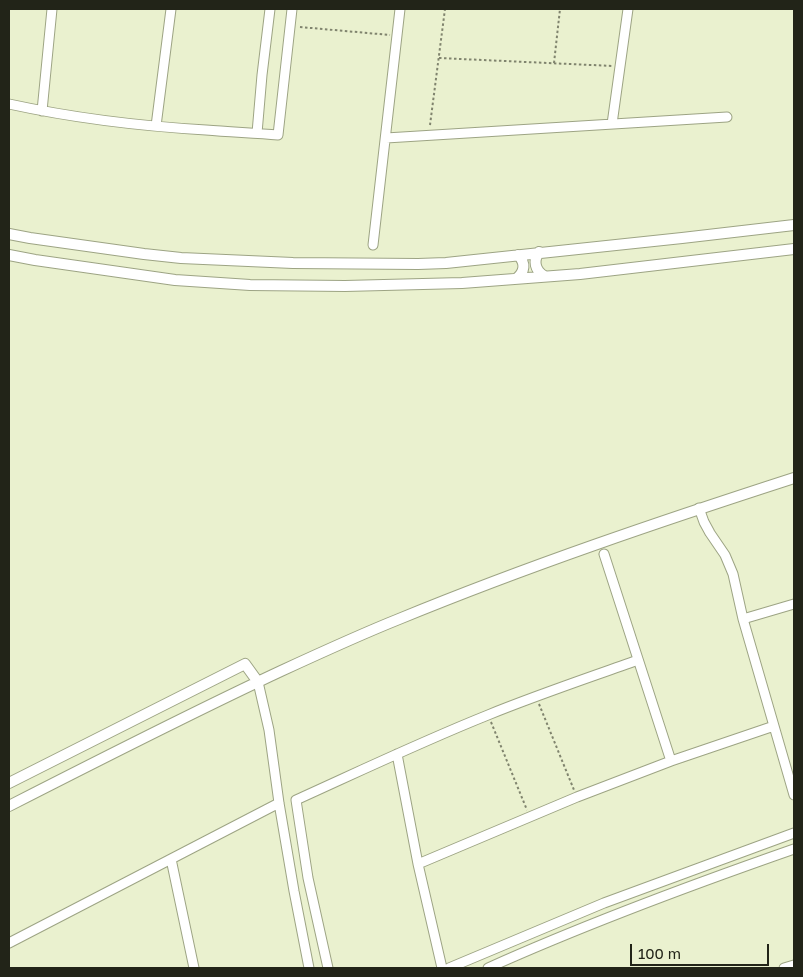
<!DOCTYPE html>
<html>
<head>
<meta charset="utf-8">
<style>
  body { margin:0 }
  #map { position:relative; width:803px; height:977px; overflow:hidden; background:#eaf1cf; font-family:"Golos Text",sans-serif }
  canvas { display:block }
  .frame { position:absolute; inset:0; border:10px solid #222418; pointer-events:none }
  .scale { position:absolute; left:630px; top:944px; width:139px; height:22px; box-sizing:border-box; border:2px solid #222418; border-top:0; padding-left:6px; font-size:15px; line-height:18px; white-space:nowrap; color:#222418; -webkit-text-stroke:4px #eaf1cf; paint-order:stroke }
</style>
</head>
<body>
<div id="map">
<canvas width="803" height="977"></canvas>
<div class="frame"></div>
<div class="scale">100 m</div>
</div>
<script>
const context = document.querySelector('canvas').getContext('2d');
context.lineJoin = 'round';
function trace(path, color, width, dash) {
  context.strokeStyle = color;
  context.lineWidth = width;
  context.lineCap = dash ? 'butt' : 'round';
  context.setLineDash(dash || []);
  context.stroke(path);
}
const minor = new Path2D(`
  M9,104C73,118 139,126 206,130C230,132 254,133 278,135L292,9
  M42,111L52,9
  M612,124L628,9
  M156,126L171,9
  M257,133L262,75L270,9
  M386,138L727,117
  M373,245L400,9
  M699,508L704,522L710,533L725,555L733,574L743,619L794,795
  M604,554L671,761
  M743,619L794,604
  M258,682L269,730L279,803L294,891L309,968
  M397,754L418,864L442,968
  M171,859L194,968
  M418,864L577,797L671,761L774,726
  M9,943L279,803
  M328,968L308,878L296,800C360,771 423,741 488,715C537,695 588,678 638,660
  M449,968L604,903L794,833
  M488,968C588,923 691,885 794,849
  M784,968L794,965`);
const tertiary = new Path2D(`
  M9,234L30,238L144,254L181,258L293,263L418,264L446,263L682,238L794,225
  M539,252C533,261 535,270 544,276
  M9,255L35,260L175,280L250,285L345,286L462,283L580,274L794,249
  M516,279C525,272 526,263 518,255
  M9,783L245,664L258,682
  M9,806C99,760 189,714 281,671C320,653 359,635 399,619C528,566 661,521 794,478`);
trace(minor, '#9da484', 11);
trace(tertiary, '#9da484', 12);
trace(new Path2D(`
  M300,27L390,35
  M439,58L613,66
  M554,63L560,9
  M430,125L445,9
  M539,704L574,790
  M491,722L527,810`), '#80846e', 2, [2.5, 2.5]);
trace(minor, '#fff', 9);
trace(tertiary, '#fff', 10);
</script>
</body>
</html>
